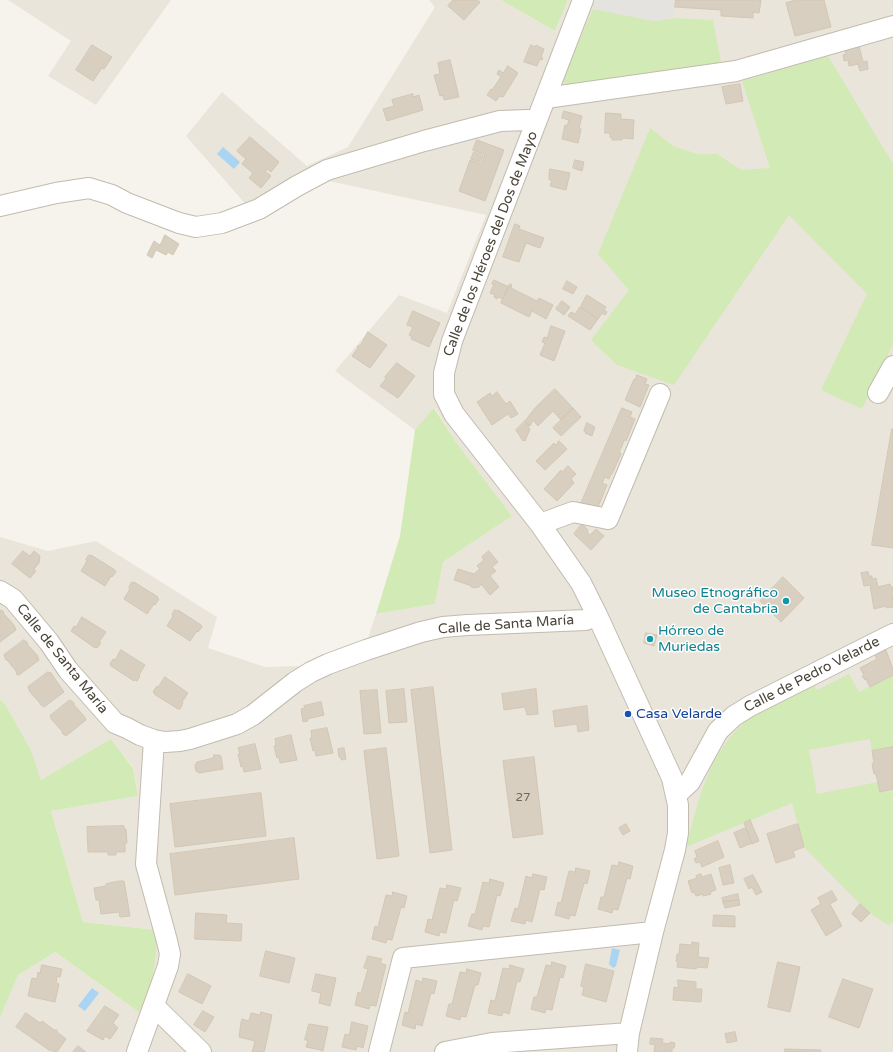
<!DOCTYPE html>
<html>
<head>
<meta charset="utf-8">
<style>
  body { margin:0 }
  canvas { display:block; background:#f6f3ec }
</style>
</head>
<body>
<canvas width="893" height="1052"></canvas>
<script>
const context = document.querySelector('canvas').getContext('2d');
context.lineJoin = 'round';
function fill(path, color) {
  context.fillStyle = color;
  context.fill(path, 'evenodd');
}
function trace(path, color, width, dash) {
  context.strokeStyle = color;
  context.lineWidth = width;
  context.lineCap = dash ? 'butt' : 'round';
  context.setLineDash(dash || []);
  context.stroke(path);
}
function label(font, color, halo, rows, align = 'center') {
  context.font = font + ' "Varela Round",sans-serif';
  context.lineWidth = 3;
  context.setLineDash([]);
  context.textBaseline = 'middle';
  context.strokeStyle = halo;
  context.fillStyle = color;
  for (const [text, x, y, turn = 0] of rows) {
    context.save();
    context.translate(x, y);
    context.rotate((+turn || 0) * Math.PI / 180);
    context.textAlign = isNaN(turn) ? turn : align;
    if (halo) context.strokeText(text, 0, 0);
    context.fillText(text, 0, 0);
    context.restore();
  }
}
fill(new Path2D(`
  M8,0H171L96,105L48,76L71,41Z
  M429,0H501L555,31L568,0H893V1052H0V1018L18,975L55,952L143,1015L156,930L83,922L51,811L138,796L133,767L111,739L41,781L31,750L5,704L0,700V537L48,551L96,541L217,617L208,648L265,667L301,666L367,641L376,614L435,604L443,562L512,516L458,445L435,408L415,430L335,371L399,295L447,313L486,215L329,181L255,215L186,136L222,92L307,166L348,147L435,7Z`), '#eae5da');
fill(new Path2D(`
  M501,0H568L555,31Z
  M593,9L655,21L674,18L713,20L722,68L566,86L564,82V77Z
  M828,56L893,164V344L862,409L821,390L867,294L789,215L674,385L617,365L591,340L629,290L598,254L650,128L673,146L697,154H717L741,170L770,168L742,81Z
  M434,408L458,445L512,516L443,562L435,604L376,614L400,536L415,430Z
  M849,674L859,692L893,675V747L872,751L870,739L809,750L817,794L878,782L881,792L893,789V922L888,925L870,913L860,904L804,847L792,803L686,847C698,802 708,754 745,722C764,705 790,694 812,682L817,690Z
  M0,700L5,704L31,750L41,780L111,739L133,768L138,796L51,811L83,922L156,930C159,958 150,987 143,1015L55,952L18,975L0,1018Z`), '#d2eab5');
fill(new Path2D(`
  M595,0H676L674,18L655,21L593,9Z`), '#e5e3e0');
fill(new Path2D(`
  M223,147L240,162L234,169L217,154Z
  M612,948L620,950L616,966L613,968L609,964Z
  M92,988L99,993L85,1011L78,1006Z`), '#a9d4f2');
const building = new Path2D(`
  M453,0H477L480,2L464,20L448,6Z
  M676,0H761L759,13L753,12V18L721,16V10L675,7Z
  M797,0H824L831,27L795,36L786,3Z
  M92,45L112,57L104,69L102,68L93,81L76,70Z
  M531,45L535,47L536,45L544,49L541,57L543,58L542,60L540,59L537,66L524,62Z
  M859,46L863,62L867,61L868,69L860,71L858,64L849,66L848,60L844,61L843,55L846,54L845,49Z
  M450,60L459,97L444,100L443,95L440,96L434,75L440,74L438,63Z
  M508,66L518,73L503,97L500,96L496,101L487,95L491,89L492,90L501,77L497,74L499,70L503,73Z
  M740,84L743,101L726,104L722,87Z
  M413,94V97L419,95L423,110L387,121L383,109L394,106L392,100Z
  M564,111L582,116L579,128L581,129L578,143L562,139L565,125L567,126L569,120L562,118Z
  M606,113L621,114V119L634,120L633,139L623,138L622,140H612V138L610,137V133H605Z
  M250,137L279,162L271,172L267,169L265,171L271,176L261,188L249,178L253,173L242,164L246,159L237,151Z
  M477,140L504,150L485,201L459,191L470,160L481,164L485,155L473,150Z
  M474,152L483,156L480,162L471,159Z
  M575,160L584,162L582,171L573,168Z
  M550,169L570,173L566,190L550,186L552,180H549V176Z
  M515,224L520,226L519,229L544,238L540,248L526,243L519,262L503,257Z
  M165,235L179,244L173,255L168,252L166,255L156,250L152,258L147,255L154,241L160,245Z
  M494,280L509,287L503,299L498,297L497,299L494,297L495,295L490,293L494,284H492Z
  M567,281L577,287L573,294L563,289Z
  M510,284L512,285L511,288L537,301L539,298L553,305L546,319L532,311L529,317L501,303Z
  M587,295L606,307L604,310L607,312L605,315L602,313L598,319L582,308L581,306Z
  M562,301L570,307L564,315L556,309Z
  M580,307L598,319L590,330L568,316L571,312L575,314Z
  M413,311L440,323L429,347L411,339L412,337L409,335L413,327L407,325Z
  M551,326L565,331L554,361L540,355L545,343L542,342L544,337L547,338Z
  M368,332L387,345L370,368L352,356L358,348L357,347L361,344Z
  M397,363L415,376L398,398L380,386L386,379L385,377Z
  M637,375L647,379L645,384L649,385L640,407L625,400L634,379L635,380Z
  M555,389L573,408L561,420L553,411L538,426L533,420L530,426L525,421L535,408Z
  M497,392L506,404L510,401L518,414L511,418L508,414L492,425L477,402L490,393L492,396Z
  M573,408L581,417L561,436L553,428Z
  M622,408L632,412L630,417L635,419L626,441L624,440L622,446L619,452L621,453V454L612,474H611L609,479L605,477L602,483L607,485L596,512L580,506Z
  M525,421L529,426L528,428L530,429L525,441L523,440V441L516,430Z
  M587,423L595,427L592,436L585,433L586,432L584,431Z
  M892,429H893V548L872,545Z
  M559,441L567,449L545,470L536,461L554,443L556,445Z
  M568,466L576,474L571,479L574,483L557,501L544,489L561,470L562,472Z
  M582,524L588,530L587,532L590,535L596,529L604,536L591,550L574,534Z
  M23,551L30,556L34,551L40,556L39,563L34,569L36,571L30,578L12,564Z
  M489,551L498,562L492,567L496,571L490,576L499,587L490,595L481,584L479,587L473,588L469,585L454,580L458,569L474,574L480,569L477,566L484,560L482,557Z
  M89,555L91,556V555L115,570L116,572L112,577L111,576L105,586L81,571L87,561L86,560Z
  M868,572L869,576H872V579L876,578L878,587L890,584L891,587H893L892,592L893,607L887,608L886,606L874,609L870,585L864,586L861,573Z
  M783,577L804,598L781,622L760,601Z
  M132,582L134,583V582L158,597L157,598L159,599L155,605L154,604L147,614L124,599L130,589L129,588Z
  M0,610L3,611L4,614L14,625L16,630L0,642Z
  M175,610L177,611L178,610L201,625L202,627L198,632L197,631L190,641L167,626L173,616L172,615Z
  M82,617L106,632L99,642L101,643L97,648L96,647L95,648L71,631L74,626L76,627Z
  M646,633L657,635L654,646L644,643Z
  M24,640L28,643L27,644L37,655L39,660L19,675H17L16,671L7,660H6L4,655Z
  M884,645L893,669V675L870,687L866,679L865,680L862,676L864,675L860,668L877,659L873,651Z
  M121,650L145,665L139,675L140,676L137,681L135,680L134,681L111,666L110,664L113,659L115,660Z
  M48,672L51,673L64,692L44,707L40,704V703L30,692L28,687Z
  M165,677L188,693L182,702L183,703L180,709H178L154,694L155,693L153,692L157,686L158,687Z
  M433,687L452,850L430,853L411,690Z
  M404,689L407,722L389,723L386,691Z
  M536,689L538,714L527,715L525,707L504,710L502,694Z
  M377,690L381,733L364,734L360,691Z
  M70,700L74,703V705L84,716L86,720L66,736L62,733V731L52,720L50,716Z
  M321,702L324,715L307,719L308,721L303,722L301,709L305,708L304,706Z
  M587,706L589,730L578,732L577,724L555,727L553,711Z
  M327,728L333,753L316,756L315,750L313,751L310,738H312L311,731Z
  M291,735L297,760L280,763L279,757L277,758L274,746L276,745L275,739Z
  M255,744L261,769L244,772L243,766L241,767L238,754H240L238,748Z
  M893,747V789L880,792L876,774H874L872,764L874,763L872,751Z
  M344,748L346,759L342,760L339,757L338,749Z
  M386,748L399,856L377,859L364,751Z
  M214,755H219L221,756L223,769L199,773L196,771L195,765L197,762L213,758Z
  M534,757L543,834L513,838L503,761Z
  M261,793L266,836L175,847L170,804Z
  M750,820L759,841L752,844L744,823Z
  M626,824L630,831L623,835L619,828Z
  M798,824L804,847L793,851L795,857L776,863L767,834Z
  M124,826V829H126L127,843H125V852H116V855H108V852H88L87,827Z
  M746,828L752,843L740,848L734,833Z
  M294,838L299,879L175,895L170,854Z
  M718,841L724,857L702,867L700,862L696,863L694,859L697,857L695,851Z
  M619,862L633,866L630,879L627,878L618,910L613,909L612,913L598,909L601,897H604L612,865L618,866Z
  M730,865L734,883L723,885L719,868Z
  M576,868L590,871L587,884L584,883L575,916L570,915L569,919L555,915L558,902L561,903L569,871L575,872Z
  M533,874L547,877L544,890L540,889L532,922L526,920L525,924L511,921L515,908L518,909L526,876L532,878Z
  M701,874L702,877L711,874L716,890L710,892L711,894L703,896V894L696,896L694,892L692,893L688,881L697,878L696,876Z
  M753,875L762,892L756,895L752,887L749,889L744,879Z
  M490,879L504,883L500,896L497,895L489,927L483,926L482,930L468,926L472,914H475L483,882L489,883Z
  M120,881H124L130,916L120,917L119,912L101,914L99,900H96L94,888L106,886V884Z
  M447,885L461,888L457,901L454,900L446,933L440,932L439,936L425,932L428,919L432,920L440,888L446,889Z
  M832,891L837,900L830,904L842,926L826,936L811,910L821,904L818,898Z
  M393,892L407,896L404,908L401,907L392,940L387,939L386,943L372,939L375,926L378,927L386,895L392,896Z
  M738,894L739,900L723,902L722,898Z
  M739,900L740,905L725,908L723,902Z
  M860,904L870,913L861,922L852,914Z
  M196,913L227,915L226,923L242,924L241,941L195,939Z
  M714,915L735,916V927L713,926Z
  M692,942L699,943L698,957L709,958L707,968L697,967L696,969L677,967L678,962L676,961L677,954H679L680,944L692,945Z
  M266,951L295,958L289,983L260,976Z
  M368,956L382,959L380,963L386,965L376,1006L370,1005L369,1009L355,1005L358,992L361,993L368,969L364,968Z
  M552,962L566,966L563,978L560,977L552,1010L546,1009L545,1013L531,1009L534,997H537L546,965L551,966Z
  M778,962L800,967L790,1012L768,1007Z
  M586,964L614,971L606,1002L582,995L584,987L581,986Z
  M42,965L62,969L60,977L57,976L56,983L59,984L55,1002L28,996L32,978L37,979L38,972L40,973Z
  M510,965L524,969L520,982L517,981L509,1014L503,1012L502,1016L488,1013L491,1000L495,1001L503,968L509,969Z
  M467,969L481,973L478,985H475L466,1017L461,1016L460,1020L446,1016L449,1004H452L460,972L466,973Z
  M188,974L211,986L202,1004L179,992Z
  M316,974L336,978L330,1006L319,1003L321,993L312,991Z
  M423,978L437,981L434,994L431,993L422,1026L416,1024L415,1029L402,1025L405,1012L408,1013L416,980L422,982Z
  M843,979L873,989L859,1028L829,1017Z
  M678,980L696,982V989H702L701,1002L673,1000L674,987L678,988Z
  M105,1006L119,1015L113,1023L118,1028L110,1039L105,1036L103,1040L87,1031Z
  M203,1011L214,1017L205,1032L194,1025Z
  M261,1012L272,1015L266,1044L264,1052H252L255,1041L239,1037L241,1022L242,1019L249,1021L251,1013L260,1015Z
  M26,1013L40,1023L42,1021L54,1030H57V1032L66,1039L57,1052L49,1050L16,1027Z
  M352,1022L368,1026L363,1048L357,1046L356,1050L342,1047L345,1034L349,1035Z
  M309,1024L328,1027L323,1051H321V1050L306,1047L308,1040H305Z
  M735,1032L737,1041L727,1043L725,1034Z
  M651,1038L663,1039L662,1043L670,1044V1042L675,1043L674,1048H672V1052H654L655,1045L650,1044Z
  M78,1046L86,1052H73Z
  M785,1049L821,1050V1052H785Z`);
fill(building, '#d8cfc1');
trace(building, '#d3c7b4', 1);
const minor = new Path2D(`
  M583,0L452,341L444,373V394L454,414L540,524L581,583L597,615L672,778L678,805V833L675,850L653,932L629,1033L627,1052
  M546,98L736,71L893,26
  M0,206L56,193L89,188L112,195L127,203L179,223L196,227L222,223L259,209L297,186L327,170L424,141L500,121L528,120L536,122
  M878,393L893,366
  M540,524L573,512L608,519L660,394
  M0,591L13,599L49,642L68,670L115,723L127,728L140,735L154,740L165,742L180,741L190,739L237,724L253,715L295,682L311,672L328,664L366,650L421,632L443,627L467,625L586,620L597,615
  M676,795L690,782L718,731L734,716L750,706L893,634
  M154,1006L201,1052
  M137,1052L168,966L170,954L167,941L146,864L154,740
  M379,1052L403,958L653,932
  M445,1052L492,1043L629,1033`);
trace(minor, '#c2bbae', 22);
trace(minor, '#fff', 20);
for (const [x, y, r, color] of [
  [786,601,4,"#0f9aa8"],
  [650,639,4,"#0f9aa8"],
  [628,714,4,"#1a4fb4"]
]) {
  const dot = new Path2D();
  dot.arc(x, y, r, 0, 2 * Math.PI);
  context.fillStyle = color;
  context.fill(dot);
  trace(dot, '#fff', 1.5);
}
label('12px', '#6e675b', null, [
  ["27",523,798]
]);
label('14px', '#4b4439', '#fff', [
  ["Calle de los Héroes del Dos de Mayo",491,244,-69],
  ["Calle de Santa María",506,625,-4],
  ["Calle de Santa María",62,659,51],
  ["Calle de Pedro Velarde",812,675,-27]
]);
label('14px', '#0d838f', '#fff', [
  ["Museo Etnográfico",778,593],
  ["de Cantabria",778,609],
  ["Hórreo de",658,631,"left"],
  ["Muriedas",658,647,"left"]
], 'right');
label('14px', '#164399', '#fff', [
  ["Casa Velarde",636,714]
], 'left');
</script>
</body>
</html>
